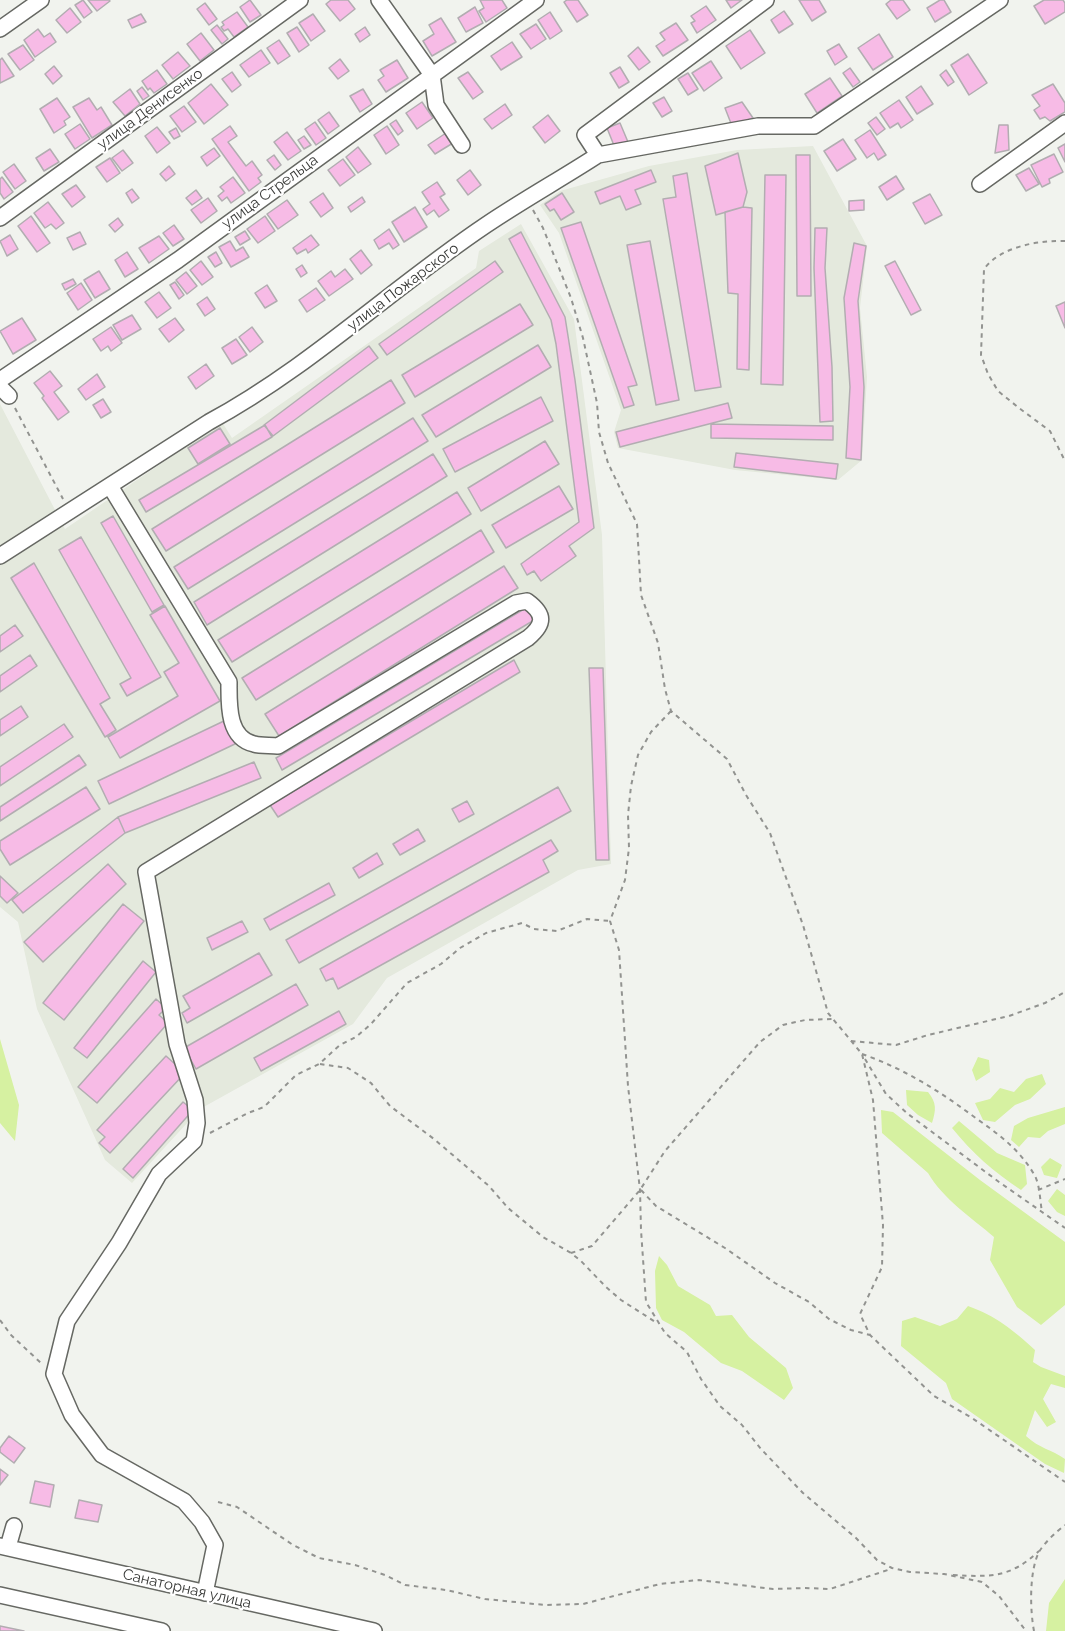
<!DOCTYPE html>
<html>
<head>
<meta charset="utf-8">
<style>
  body { margin:0 }
  canvas { display:block; background:#f1f3ee }
</style>
</head>
<body>
<canvas width="1065" height="1631"></canvas>
<script>
const context = document.querySelector('canvas').getContext('2d');
context.lineJoin = 'round';
function fill(path, color) {
  context.fillStyle = color;
  context.fill(path, 'evenodd');
}
function trace(path, color, width, dash) {
  context.strokeStyle = color;
  context.lineWidth = width;
  context.lineCap = dash ? 'butt' : 'round';
  context.setLineDash(dash || []);
  context.stroke(path);
}
function label(font, color, halo, rows, align = 'center') {
  context.font = font + ' Raleway,sans-serif';
  context.lineWidth = 4.5;
  context.setLineDash([]);
  context.textBaseline = 'middle';
  context.strokeStyle = halo;
  context.fillStyle = color;
  for (const [text, x, y, turn = 0] of rows) {
    context.save();
    context.translate(x, y);
    context.rotate((+turn || 0) * Math.PI / 180);
    context.textAlign = isNaN(turn) ? turn : align;
    if (halo) context.strokeText(text, 0, 0);
    context.fillText(text, 0, 0);
    context.restore();
  }
}
fill(new Path2D(`
  M813,146L867,246L860,308L867,377L862,460L838,480L735,470L618,448L614,432L621,410L559,233L540,205L560,191L649,166L737,150Z
  M521,224L574,319L602,535L611,864L578,870L387,978L353,1024L200,1109L132,1183L105,1160L37,1009L18,922L0,907V404L65,529L222,422L232,438L476,268L479,251Z`), '#e4e9dd');
fill(new Path2D(`
  M0,1039L19,1105L15,1141L0,1123Z
  M978,1057L989,1060L990,1072L976,1081L972,1070Z
  M1042,1074L1046,1084L1030,1099L1015,1105L995,1122L983,1120L975,1103L990,1099L1000,1088L1014,1092L1026,1079Z
  M906,1090L928,1092C937,1103 936,1110 932,1123L918,1115L907,1105Z
  M1065,1107V1124L1048,1131L1040,1138L1028,1137L1019,1147L1011,1140L1014,1126L1028,1118Z
  M881,1110L893,1112L980,1180L1065,1242V1305L1041,1325L1017,1307L990,1260L994,1237C972,1218 943,1199 928,1173L882,1133Z
  M959,1121L997,1153L1025,1165L1027,1184L1021,1190C993,1171 973,1154 952,1128Z
  M1050,1158L1062,1165L1057,1178L1044,1175L1041,1167Z
  M1057,1189L1065,1195V1216L1057,1212L1048,1201Z
  M659,1256L667,1265L678,1286L710,1305L716,1316L732,1315L749,1337L786,1368L793,1388L784,1400L742,1371L721,1363L684,1332L662,1320L656,1308L655,1271Z
  M968,1306C996,1316 1013,1330 1035,1350L1033,1362L1041,1367L1065,1376V1388L1051,1384L1043,1399L1056,1422L1047,1427L1035,1410L1026,1436C1040,1449 1051,1449 1065,1459L1064,1473L1045,1464L952,1399L946,1383L901,1346L902,1321L915,1317L940,1326L957,1319Z
  M1065,1579V1631H1046L1049,1603Z`), '#d6f1a1');
const building = new Path2D(`
  M83,0L92,12L84,18L75,5Z
  M88,0H109L110,1L97,11Z
  M250,0L261,15L250,22L240,7Z
  M331,0H348L355,9L340,21L326,4Z
  M480,0H502L507,8L486,22L479,11L484,8Z
  M567,0H578L588,15L577,22L564,2Z
  M726,0H742L731,8Z
  M799,0H819L826,12L812,21Z
  M891,0H903L910,10L897,19L886,4Z
  M940,0H944L951,12L935,22L927,8Z
  M1044,0H1063L1065,3V12L1045,24L1034,6Z
  M205,3L217,19L209,25L197,9Z
  M706,6L716,20L697,33L691,23L695,21L691,16Z
  M475,7L483,23L466,32L458,18Z
  M70,8L81,22L67,33L56,20Z
  M784,11L793,24L779,33L771,20Z
  M237,12L248,27L234,37L228,29L224,31L221,27L224,25L222,22Z
  M550,12L562,31L550,39L538,20Z
  M141,14L146,22L132,28L128,20Z
  M313,14L325,31L311,41L299,23Z
  M441,18L456,42L432,56L423,41L434,34L429,25Z
  M676,23L688,40L663,56L656,46L665,40L660,33Z
  M536,24L546,39L531,49L520,34Z
  M217,25L228,39L222,44L211,30Z
  M297,27L309,45L299,52L287,33Z
  M365,27L370,35L360,42L355,34Z
  M38,29L44,37L50,33L56,42L35,57L24,40Z
  M750,30L765,53L741,69L726,46Z
  M201,33L214,50L200,61L187,44Z
  M879,34L893,57L873,70L858,48Z
  M279,40L290,56L278,64L267,48Z
  M512,42L522,57L501,70L491,56Z
  M839,44L847,57L835,65L827,51Z
  M23,45L34,60L20,70L8,54Z
  M638,47L650,62L639,70L628,56Z
  M261,50L270,63L249,77L240,65Z
  M178,52L190,66L173,79L162,65Z
  M968,54L987,83L969,95L951,65Z
  M2,58L14,76L0,83V60Z
  M340,59L349,71L338,79L329,68Z
  M397,60L408,78L386,92L378,80L384,76L380,70Z
  M711,61L722,78L704,91L692,73Z
  M54,66L62,76L53,84L45,74Z
  M620,67L629,82L619,88L610,73Z
  M850,68L860,82L853,87L843,73Z
  M157,70L167,84L154,93L150,88L148,90L142,81Z
  M946,70L954,82L948,86L940,75Z
  M232,72L241,85L232,92L222,79Z
  M468,72L483,92L473,99L458,78Z
  M688,73L698,89L688,95L678,79Z
  M830,78L842,96L817,113L805,94Z
  M211,84L228,105L204,124L188,103Z
  M1053,84L1065,103V112L1050,121L1045,117L1040,119L1034,110L1040,106L1032,95Z
  M921,86L933,104L917,114L906,97Z
  M142,87L149,96L143,100L137,91Z
  M130,89L140,104L125,116L113,102Z
  M363,89L372,104L360,112L350,96Z
  M664,97L672,111L662,117L653,103Z
  M57,98L70,117L64,121L66,125L54,133L40,109Z
  M89,98L97,110L101,107L112,125L92,138L73,107Z
  M899,100L913,120L901,128L898,123L890,128L880,113Z
  M422,102L433,118L417,129L406,113Z
  M742,102L753,118L732,126L725,108Z
  M505,104L512,115L492,129L484,119Z
  M184,106L196,122L182,132L170,116Z
  M329,112L339,126L328,134L318,120Z
  M548,115L560,131L545,143L533,127Z
  M876,117L885,129L877,135L868,123Z
  M396,120L403,131L398,135L390,124Z
  M315,122L326,138L316,145L305,129Z
  M620,123L628,142L615,148L607,128Z
  M80,124L90,139L75,149L65,134Z
  M999,125H1008L1009,150L995,153Z
  M230,126L237,136L228,142L246,166L252,161L262,175L258,178L261,182L249,191L212,139Z
  M387,126L399,145L386,154L374,135Z
  M157,127L170,143L157,153L145,136Z
  M176,128L180,136L174,139L169,132Z
  M870,130L886,155L878,160L874,153L867,158L855,140Z
  M287,132L301,151L288,160L274,142Z
  M446,133L453,143L435,154L428,145Z
  M304,136L311,145L304,149L298,140Z
  M843,139L856,159L837,171L824,151Z
  M1065,144V162L1058,148Z
  M358,147L371,164L358,173L346,157Z
  M214,148L220,156L207,166L201,157Z
  M50,149L59,162L44,171L36,158Z
  M123,150L133,163L122,171L112,158Z
  M738,153L747,192L743,207L716,215L705,166Z
  M1054,154L1063,172L1049,179L1050,183L1042,187L1031,165Z
  M274,155L281,165L275,170L267,160Z
  M796,155H810L811,296H797Z
  M110,158L120,173L107,182L96,167Z
  M343,159L355,175L340,186L328,170Z
  M14,164L26,181L15,189L3,172Z
  M169,166L175,174L166,181L160,174Z
  M1029,168L1039,184L1026,191L1016,175Z
  M470,170L481,185L468,195L457,180Z
  M651,170L656,182L635,190L641,204L626,210L620,196L600,204L595,192Z
  M687,173L721,387L695,391L663,199L676,197L673,176Z
  M765,175H786L783,385L761,384Z
  M896,176L904,189L887,200L879,187Z
  M2,177L13,192L4,199L0,193V179Z
  M233,177L245,193L231,203L227,197L222,201L218,196L224,191L220,187Z
  M437,182L445,194L440,197L449,210L439,217L434,210L427,215L423,209L430,204L422,192Z
  M76,185L85,197L72,207L62,194Z
  M132,189L139,198L132,203L126,193Z
  M196,190L202,198L192,205L186,198Z
  M323,193L333,208L321,217L310,202Z
  M562,193L574,212L561,220L554,209L550,211L545,204Z
  M930,194L942,215L925,224L913,203Z
  M362,197L365,202L351,212L348,207Z
  M208,198L217,211L201,223L191,210Z
  M287,200L298,215L278,229L267,214Z
  M864,200V210L849,211V201Z
  M48,202L64,223L56,229L51,224L45,228L34,213Z
  M415,207L427,227L404,242L392,222Z
  M743,207L752,208L749,370L737,369L738,294L728,293L725,212Z
  M31,216L50,243L37,252L18,226Z
  M265,216L275,231L258,243L247,229Z
  M118,218L123,225L115,232L109,225Z
  M581,222L637,385L628,387L634,405L624,408L561,228Z
  M174,225L184,239L173,246L163,233Z
  M815,228H827L825,268L832,367L833,421L820,422L814,268Z
  M389,229L399,245L393,249L389,243L379,249L374,240Z
  M245,231L250,239L240,245L235,237Z
  M80,232L86,244L73,250L67,238Z
  M521,232L565,317L575,380L594,528L569,546L576,556L541,581L534,571L527,575L521,564L579,522L556,344L551,320L509,239Z
  M10,235L18,249L7,256L0,241Z
  M311,235L319,245L308,253L306,249L297,254L293,248Z
  M159,236L169,249L149,263L139,248Z
  M230,241L236,251L243,247L249,257L231,267L219,247Z
  M650,241L679,400L656,405L627,245Z
  M854,243L866,246L858,301L864,387L861,460L846,458L850,387L844,298Z
  M361,250L372,265L361,274L350,259Z
  M127,252L138,269L125,277L115,260Z
  M216,252L222,263L215,267L208,257Z
  M201,261L213,277L202,285L190,270Z
  M495,261L503,272L387,355L379,344Z
  M895,261L921,310L911,315L885,266Z
  M302,265L307,273L301,277L296,269Z
  M345,269L353,279L329,296L318,281L331,271L335,277Z
  M99,271L110,289L95,298L84,280Z
  M186,272L197,286L187,294L176,280Z
  M73,279L76,284L65,290L62,284Z
  M175,282L184,295L179,299L170,285Z
  M81,283L92,300L78,310L67,293Z
  M267,285L277,301L265,308L255,293Z
  M316,288L325,300L307,312L299,300Z
  M159,292L171,308L157,318L145,302Z
  M207,297L215,309L205,316L197,304Z
  M1065,302V328L1056,306Z
  M520,304L533,325L415,397L402,375Z
  M132,315L141,329L122,340L113,325Z
  M22,318L36,340L13,354L0,331Z
  M175,318L184,330L169,342L159,329Z
  M111,327L122,343L111,351L108,346L101,351L93,339Z
  M252,327L263,342L250,352L239,337Z
  M236,339L247,355L232,364L222,348Z
  M538,345L551,367L436,437L422,415Z
  M369,346L378,358L273,436L264,425Z
  M206,364L214,376L196,389L188,377Z
  M50,371L62,386L54,392L69,412L58,420L42,398L44,396L34,383Z
  M97,374L105,387L86,400L78,389Z
  M391,380L405,403L166,551L152,529Z
  M541,397L553,421L455,472L443,449Z
  M103,399L111,412L101,418L93,405Z
  M728,403L732,418L620,447L616,432Z
  M413,418L428,441L188,589L174,567Z
  M711,424L833,426V440L711,438Z
  M265,425L272,437L146,512L139,500Z
  M220,428L230,444L198,464L188,448Z
  M545,441L559,464L481,511L468,488Z
  M736,453L838,464L836,479L734,467Z
  M433,454L447,476L207,625L194,602Z
  M559,486L573,509L506,548L492,525Z
  M457,492L471,514L232,662L218,640Z
  M113,516L164,605L152,612L101,523Z
  M481,530L494,552L256,700L242,678Z
  M81,537L161,677L127,696L120,684L131,678L59,550Z
  M34,563L110,698L100,704L116,730L105,737L11,578Z
  M504,566L518,588L279,736L265,714Z
  M165,606L220,701L120,758L108,737L178,696L164,672L179,663L150,615Z
  M529,606L536,619L282,770L276,758Z
  M15,625L23,636L0,652V636Z
  M30,655L37,666L0,692V676Z
  M514,660L520,672L278,817L270,805Z
  M589,668H603L609,860H596Z
  M21,706L28,717L0,736V720Z
  M226,720L237,743L109,804L98,781Z
  M64,724L73,737L0,786V767Z
  M79,755L86,765L0,821V807Z
  M254,762L261,778L125,833L118,817Z
  M86,787L100,809L10,865L0,849V841Z
  M558,787L571,811L299,963L286,940Z
  M467,801L474,814L459,822L452,809Z
  M118,817L125,833L23,913L12,900Z
  M418,829L425,841L400,855L393,844Z
  M551,840L558,851L543,860L549,872L338,989L333,978L326,981L320,969Z
  M377,853L383,864L359,878L353,868Z
  M108,864L126,884L43,962L24,942Z
  M0,876L18,893L7,903L0,896Z
  M329,883L335,895L270,930L264,919Z
  M123,904L144,921L64,1020L43,1003Z
  M242,921L248,932L212,950L207,938Z
  M259,953L272,975L187,1023L182,1013L190,1008L183,996Z
  M143,961L156,972L87,1058L74,1048Z
  M296,984L308,1005L196,1069L184,1048Z
  M156,999L166,1008L159,1015L168,1023L97,1103L78,1087Z
  M339,1011L346,1024L261,1071L254,1058Z
  M166,1056L185,1073L110,1153L99,1143L105,1137L97,1130Z
  M183,1102L193,1110L133,1178L123,1169Z
  M9,1436L25,1448L14,1463L0,1452V1448Z
  M0,1469L8,1475L0,1485Z
  M35,1481L54,1485L50,1507L30,1503Z
  M79,1500L102,1505L98,1522L75,1518Z
  M0,1626L24,1631H0Z`);
fill(building, '#f7bbe6');
trace(building, '#b2adb1', 1.5);
const minor = new Path2D(`
  M379,0L432,75L436,105L462,145
  M0,29L41,0
  M598,155L758,126H814L1000,0
  M980,184L1065,123
  M0,218L300,0
  M0,380L178,260L536,0
  M0,387L9,396
  M110,486L229,682C229,703 227,738 254,744C261,746 271,745 278,746L516,603L527,601C545,614 545,624 528,638L146,872L177,1044L195,1100L197,1123L194,1141L159,1174L119,1243L67,1321L54,1374L72,1415L102,1455L184,1501L202,1522L215,1545L205,1593
  M0,556L209,422C309,368 392,288 486,225C523,200 561,179 598,155L585,135L766,0
  M0,1546L374,1631
  M8,1547L14,1526
  M0,1595L162,1631`);
trace(minor, '#666863', 18);
trace(new Path2D(`
  M533,210L543,228L571,298L583,338L597,403L599,432L608,463L637,524L641,595L658,643L665,689L671,711L727,759L746,795L770,833L803,925L828,1013L862,1054L873,1100L883,1225L882,1267L860,1314L870,1335L934,1396L972,1418L1065,1482
  M1065,241C1038,240 1000,247 984,269L981,355L988,374L998,391L1019,408L1050,431L1065,461
  M15,408L63,499
  M671,711L651,732L638,755L631,786L628,815L629,848L625,880L610,921L619,950L628,1086L640,1190L641,1230L646,1302L665,1333L687,1352L701,1379L720,1406L742,1425L761,1449L803,1493L856,1538L877,1560L892,1568L910,1572L944,1574L982,1582L999,1596L1026,1631
  M851,1041L896,1045L928,1035L1009,1016L1045,1003L1065,992
  M862,1054C905,1069 941,1092 977,1119C1000,1135 1021,1151 1035,1176C1040,1186 1040,1201 1042,1212
  M865,1059L886,1094L908,1114L999,1182L1065,1228
  M320,1064L348,1068L371,1083L390,1106L434,1139L489,1186L508,1208L543,1237L571,1253L581,1261L606,1287L621,1300L657,1323
  M210,1133L248,1113L264,1107L296,1075L319,1064L340,1045L356,1037L371,1024L407,983L441,964L460,948L486,933L522,923L534,929L557,931L587,919L610,921
  M641,1190L656,1206L725,1248L775,1283L809,1302L829,1319L851,1330L870,1335
  M1038,1190L1065,1179
  M571,1253L592,1246L640,1190L665,1151L760,1042L783,1025L805,1020L833,1019
  M0,1320L11,1335L41,1363
  M218,1502L237,1507L293,1545L319,1558L355,1565L385,1575L405,1585L446,1590L485,1599L545,1605L583,1604L660,1584L699,1580L773,1589L805,1588L830,1589L891,1569
  M953,1575C991,1577 1010,1578 1039,1551
  M1034,1631C1030,1610 1029,1572 1039,1552C1044,1543 1057,1531 1065,1525`), '#929390', 2, [4.5, 4.5]);
trace(minor, '#fff', 15);
label('15px', '#373836', '#fff', [
  ["улица Денисенко",150,109,-36],
  ["улица Стрельца",270,192,-36],
  ["улица Пожарского",403,287,-37],
  ["Санаторная улица",187,1589,13]
]);
</script>
</body>
</html>
